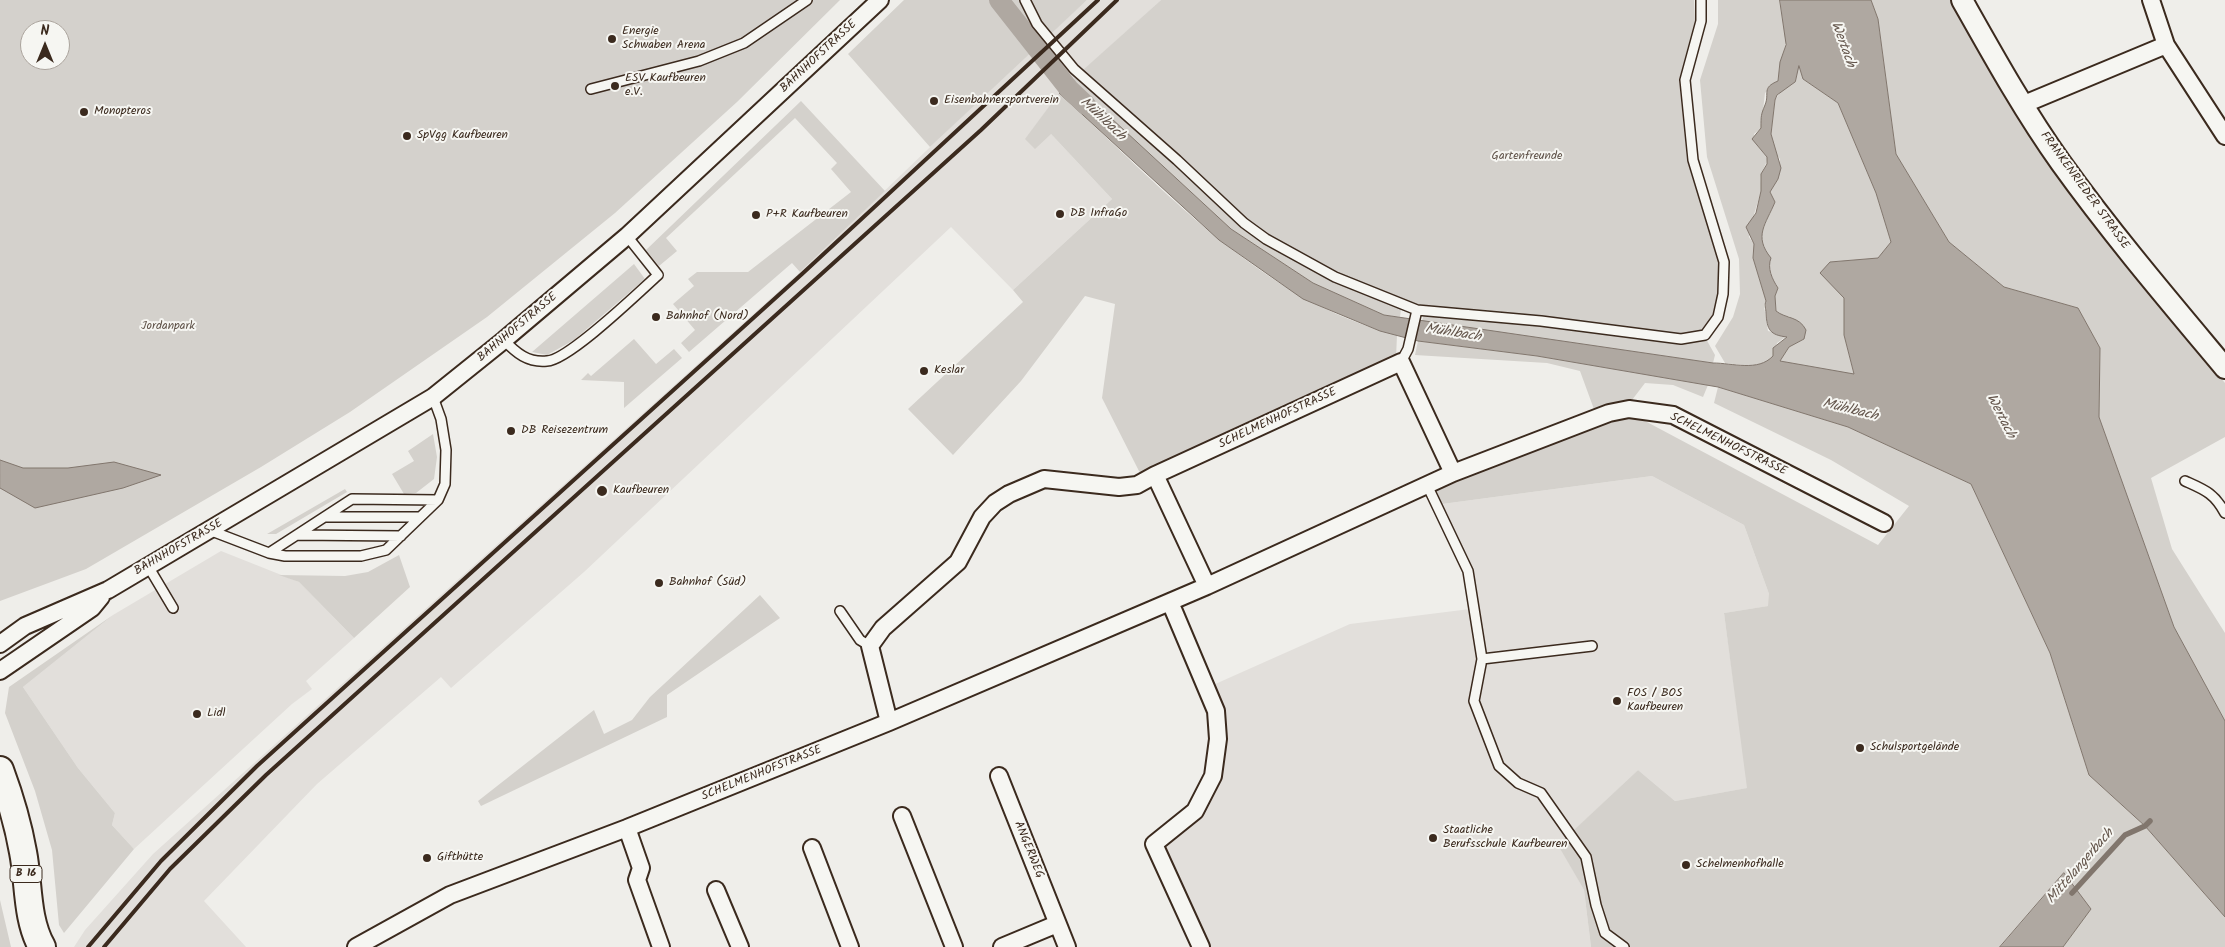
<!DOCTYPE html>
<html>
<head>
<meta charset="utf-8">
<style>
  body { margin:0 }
  #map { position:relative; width:2225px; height:947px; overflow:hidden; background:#efeeea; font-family:Kalam,sans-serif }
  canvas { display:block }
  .north { position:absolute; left:20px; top:20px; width:50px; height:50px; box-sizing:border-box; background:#f6f6f2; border:1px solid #aba49d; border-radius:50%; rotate:0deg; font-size:14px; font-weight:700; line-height:20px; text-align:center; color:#3b2a1e }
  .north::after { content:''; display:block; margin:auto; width:18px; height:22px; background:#3b2a1e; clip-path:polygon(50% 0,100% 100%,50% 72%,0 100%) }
</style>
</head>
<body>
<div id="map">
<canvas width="2225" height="947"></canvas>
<div class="north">N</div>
</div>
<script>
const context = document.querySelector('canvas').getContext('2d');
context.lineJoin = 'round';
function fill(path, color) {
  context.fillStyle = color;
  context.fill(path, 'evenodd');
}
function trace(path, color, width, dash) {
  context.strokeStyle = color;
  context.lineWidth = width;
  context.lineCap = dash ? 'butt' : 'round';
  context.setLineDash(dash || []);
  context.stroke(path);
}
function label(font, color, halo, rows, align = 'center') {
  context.font = font + ' Kalam,sans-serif';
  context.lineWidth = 4;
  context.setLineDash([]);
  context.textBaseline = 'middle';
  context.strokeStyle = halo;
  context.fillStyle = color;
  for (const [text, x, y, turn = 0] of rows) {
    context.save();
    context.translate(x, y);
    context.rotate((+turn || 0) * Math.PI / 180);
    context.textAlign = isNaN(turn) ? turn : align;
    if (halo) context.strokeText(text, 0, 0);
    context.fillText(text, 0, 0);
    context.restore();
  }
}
fill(new Path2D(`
  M1087,0H1161L1059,93L1026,139L1051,134L1112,199L1013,290L951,227L584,572L451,688L441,677L317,784L204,901L246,947H74L85,930L153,854L800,272L1027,54Z
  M1652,476L1744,525L1769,594V606L1724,613L1748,788L1675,801L1638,770L1559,845L1584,890L1591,947H1206L1160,848L1218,778L1213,685L1350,624L1478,608L1471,565L1442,504Z
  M221,551L299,582L354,638L306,681L312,689L292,704L134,849L112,825L115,813L78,768L23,687L113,615Z`), '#e2dfdb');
fill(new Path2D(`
  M0,0H840L737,102L615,213L487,317L350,412L261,467L86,569L0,601ZM30,30H60V60H30Z
  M904,0H1087L930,147L848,54Z
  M1161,0H1694L1695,20L1679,80L1687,160L1719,263V295L1714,317L1704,331L1682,335L1408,303L1341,275L1270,238L1245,219L1083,70Z
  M1718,0H1780C1784,13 1788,34 1785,47C1782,59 1779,69 1778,81L1765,93L1761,128L1754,134L1756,144L1767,157C1767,165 1763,168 1761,175C1760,180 1762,186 1761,191C1757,207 1751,220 1749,237L1754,244L1753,258L1766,301L1764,306L1768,331L1787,336L1777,343L1773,356L1767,363L1751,366L1725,363L1715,346L1733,317L1740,294L1739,259L1707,157L1700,80L1718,24Z
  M1871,0H1952L2016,108L2187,338L2225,383V437L2151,478L2172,549L2225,633V721L2174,627L2099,417L2100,348L2078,308L2004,287L1949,242L1896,154L1878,19Z
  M1799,65L1803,79L1838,103L1876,193L1891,242L1878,259L1830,262L1844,298V335L1854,375L1780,361L1789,347L1804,339L1789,316H1781L1776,311L1775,296L1778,288C1772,279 1767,268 1770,258C1753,236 1766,224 1775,202L1770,192L1778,179L1780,159L1776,154L1771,134L1775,100Z
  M1075,78L1176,163L1241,228L1263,242L1334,280L1401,309L1400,317L1384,315L1313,283L1231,229L1071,81Z
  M1059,93C1159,184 1261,301 1397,335L1396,358L1141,475L1102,398L1115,304L1085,296L1021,381L953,455L908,409L1023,302L1013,290L1112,199L1051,134L1035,149L1025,139Z
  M801,101L885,191L800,272L792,263L689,352L681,343L695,330L673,304L694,286L688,279L697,272H748L851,192L831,169L837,163L795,118L666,238L677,251L659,266L646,250Z
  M634,264L645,279L574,340L547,355L532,352Z
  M1424,314L1705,337L1715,355L1713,363L1422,321Z
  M634,339L656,364L674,349L682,358L624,408V382L581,380L588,373L591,376Z
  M1418,341L1537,356L1708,385L1703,397L1673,385L1645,383L1629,404L1595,412L1580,371L1547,363L1415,355Z
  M1718,387L1848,427L1971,484L2050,653L2089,775L2145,826L2225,917V947H2063L2091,909L2064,874L2000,947H1591L1584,890L1558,845L1638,770L1675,801L1747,788L1724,613L1768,606L1769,594L1744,525L1652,476L1442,504L1434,487L1630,413L1878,545L1909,506L1831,460L1714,403Z
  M433,434L437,457L434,479L416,493L404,494L392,474L414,461L408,451Z
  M345,489L347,492L276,534H267Z
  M399,555L410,587L354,638L299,582L279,575L345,576L368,572Z
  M760,595L780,618L667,695V717L481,806L478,801L594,710L604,734L632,720L650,697Z
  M113,615L23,687L78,768L115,813L112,825L134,849L64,933L59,925L52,850L35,791L5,713L9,687Z
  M0,900L11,947H0Z`), '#d4d1cc');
const water = new Path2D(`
  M1780,0H1871L1878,19L1896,154L1949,242L2004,287L2078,308L2100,348L2099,417L2174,627L2225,721V917L2145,826L2089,775L2050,653L1971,484L1848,427L1718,387L1537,356L1418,341L1380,331L1303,299L1219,240L1059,93L1071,81L1231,229L1313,283L1384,315L1713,363C1733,363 1758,372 1773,356V348L1787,337C1770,335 1767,330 1766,313C1766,308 1764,306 1766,301L1753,258L1754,244L1746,227L1756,213L1761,191V174L1767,164V157L1752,139L1761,128C1761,115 1761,115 1765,105C1770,93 1761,88 1778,81L1780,62L1786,45ZM1799,66L1803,79L1838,103L1876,193L1891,242L1878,258L1830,262L1820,273L1844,298V335L1854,374L1780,361L1789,347L1804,339L1806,330C1799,316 1786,319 1776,311L1775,296L1778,288C1772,279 1767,268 1771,258C1753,236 1766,224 1775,202L1770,192L1778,179L1781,168L1771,134L1775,100L1777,95L1795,82Z
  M0,460L23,468H68L114,462L161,475L123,488L35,508L0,488Z
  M2064,873L2091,909L2063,947H2000Z`);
fill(water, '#afa8a1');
trace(water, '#81766d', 1);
trace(new Path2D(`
  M2072,893L2125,835L2145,826L2150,821`), '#81766d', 5.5);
trace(new Path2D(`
  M999,0L1069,89L1086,105`), '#afa8a1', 20);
const service = new Path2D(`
  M1025,0L1037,24L1074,69L1177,160L1244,223L1266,239L1335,277L1417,310L1541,321L1681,339L1705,335L1718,317L1723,294L1724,262L1693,160L1685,80L1701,21V0
  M591,89L699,61L744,43L807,0
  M504,340C516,353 528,363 547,361C569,360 639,292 658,275L627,236
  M1401,362L1408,349L1417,310
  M2185,481C2205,490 2214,493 2225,513
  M1427,485L1468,571L1482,659L1474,701L1499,766L1518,783L1541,793L1586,857L1596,905L1605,933L1624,947
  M326,517H420
  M209,530L269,553L285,556H361L386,550L438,500L445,484L446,450L441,419L433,397
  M297,535L401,536
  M269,553L352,499L438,500
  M148,566L173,608
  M840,611L860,640L870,646
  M1482,659L1592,646`);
const minor = new Path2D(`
  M2151,0L2166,45L2225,136
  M2022,105L2166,45
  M1207,586L1155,475L1401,362L1453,473
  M1170,602L1216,711L1218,739L1213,776L1195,811L1154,844L1201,947
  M0,644L25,626L108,590L433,397L504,340L627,236L880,0
  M0,671L92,608L101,597
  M889,722L870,646L883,628L958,562L982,517L995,503L1009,494L1044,479L1119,487L1137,485L1155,475
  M999,776L1067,947
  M902,816L954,947
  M627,828L641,868L637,880L661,947
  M812,848L850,947
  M716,890L740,947
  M356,947L450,895L627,828L889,722L1207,586L1453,473L1609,413L1629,409L1673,415L1884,523
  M1002,947L1057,924`);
const tertiary = new Path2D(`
  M1962,0C1993,55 2024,111 2061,163C2112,234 2169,301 2225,368`);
const primary = new Path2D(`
  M0,770C10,797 18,824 23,852C29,882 26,919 42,947`);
trace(service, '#3b2a1e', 12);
trace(minor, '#3b2a1e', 20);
trace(tertiary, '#3b2a1e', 24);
trace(primary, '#3b2a1e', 30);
trace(service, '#f6f6f2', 9);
trace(minor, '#f6f6f2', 16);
trace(tertiary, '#f6f6f2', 20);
trace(primary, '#f6f6f2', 26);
trace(new Path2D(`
  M88,947L161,861L257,766L802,274L1098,0
  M104,947L170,869L266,775L981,130L1117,0`), '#3b2a1e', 4);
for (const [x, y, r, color] of [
  [612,39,5,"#3b2a1e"],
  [615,86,5,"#3b2a1e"],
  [934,101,5,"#3b2a1e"],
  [84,112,5,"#3b2a1e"],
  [407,136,5,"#3b2a1e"],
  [1060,214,5,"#3b2a1e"],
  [756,215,5,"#3b2a1e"],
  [656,317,5,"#3b2a1e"],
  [924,371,5,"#3b2a1e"],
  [511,431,5,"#3b2a1e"],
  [602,491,6,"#3b2a1e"],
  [659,583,5,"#3b2a1e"],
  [1617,701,5,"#3b2a1e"],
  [197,714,5,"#3b2a1e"],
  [1860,748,5,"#3b2a1e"],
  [1433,838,5,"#3b2a1e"],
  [427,858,5,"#3b2a1e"],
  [1686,865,5,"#3b2a1e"]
]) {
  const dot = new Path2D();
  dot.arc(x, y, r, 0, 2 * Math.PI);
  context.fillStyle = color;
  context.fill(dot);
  trace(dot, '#f6f6f2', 2);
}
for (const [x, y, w] of [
  [26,874,32]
]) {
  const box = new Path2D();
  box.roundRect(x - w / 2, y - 8.5, w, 17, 4);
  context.fillStyle = '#f6f6f2';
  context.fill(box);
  trace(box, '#3b2a1e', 1);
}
label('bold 11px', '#3b2a1e', null, [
  ["B 16",26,874]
]);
label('12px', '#3b2a1e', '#f6f6f2', [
  ["Energie",622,32],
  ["Schwaben Arena",622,46],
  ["ESV Kaufbeuren",625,79],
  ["e.V.",625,93],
  ["Eisenbahnersportverein",944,101],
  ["Monopteros",94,112],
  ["SpVgg Kaufbeuren",417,136],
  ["DB InfraGo",1070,214],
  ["P+R Kaufbeuren",766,215],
  ["Bahnhof (Nord)",666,317],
  ["Keslar",934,371],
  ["DB Reisezentrum",521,431],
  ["Kaufbeuren",613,491],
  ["Bahnhof (Süd)",669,583],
  ["FOS / BOS",1627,694],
  ["Kaufbeuren",1627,708],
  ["Lidl",207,714],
  ["Schulsportgelände",1870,748],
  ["Staatliche",1443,831],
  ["Berufsschule Kaufbeuren",1443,845],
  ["Gifthütte",437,858],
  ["Schelmenhofhalle",1696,865]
], 'left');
label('12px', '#3b2a1e', '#f6f6f2', [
  ["BAHNHOFSTRASSE",819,57,-43],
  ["FRANKENRIEDER STRASSE",2084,191,54],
  ["BAHNHOFSTRASSE",518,328,-40],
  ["SCHELMENHOFSTRASSE",1278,419,-25],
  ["SCHELMENHOFSTRASSE",1728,445,26],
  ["BAHNHOFSTRASSE",179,548,-30],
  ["SCHELMENHOFSTRASSE",762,774,-22],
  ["ANGERWEG",1028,850,68]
]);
label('12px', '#61544a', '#f6f6f2', [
  ["Gartenfreunde",1527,157],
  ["Jordanpark",168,327]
]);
label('italic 14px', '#64564c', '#f6f6f2', [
  ["Wertach",1842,45,70],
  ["Mühlbach",1102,120,43],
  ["Mühlbach",1453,334,9],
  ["Mühlbach",1850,411,14],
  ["Wertach",2000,417,63],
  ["Mittelangerbach",2081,867,-49]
]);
</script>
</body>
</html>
